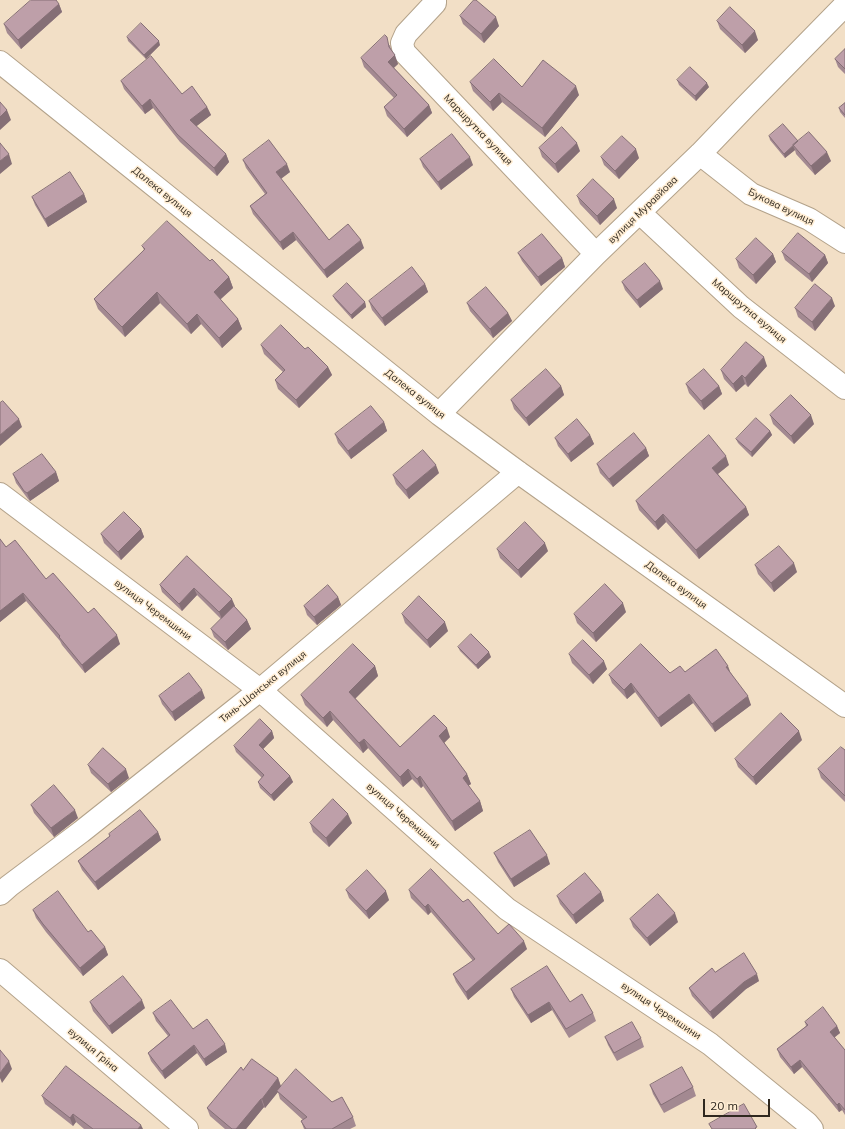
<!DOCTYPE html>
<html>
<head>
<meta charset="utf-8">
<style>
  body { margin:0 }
  #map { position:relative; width:845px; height:1129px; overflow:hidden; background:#f2dfc6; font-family:Mulish,sans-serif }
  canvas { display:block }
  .scale { position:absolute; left:703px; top:1099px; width:67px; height:18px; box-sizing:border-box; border:2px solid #2f281f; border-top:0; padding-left:5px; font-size:12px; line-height:14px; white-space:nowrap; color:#2f281f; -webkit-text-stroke:3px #ffedd3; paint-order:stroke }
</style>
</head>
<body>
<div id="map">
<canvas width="845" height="1129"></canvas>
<div class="scale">20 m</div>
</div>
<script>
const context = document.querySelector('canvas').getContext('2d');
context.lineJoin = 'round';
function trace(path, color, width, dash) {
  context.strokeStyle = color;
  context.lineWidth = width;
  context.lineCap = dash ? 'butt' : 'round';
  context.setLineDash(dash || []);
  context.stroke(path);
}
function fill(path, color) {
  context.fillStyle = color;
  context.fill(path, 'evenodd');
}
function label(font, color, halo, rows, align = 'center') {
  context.font = font + ' Mulish,sans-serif';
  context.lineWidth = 3;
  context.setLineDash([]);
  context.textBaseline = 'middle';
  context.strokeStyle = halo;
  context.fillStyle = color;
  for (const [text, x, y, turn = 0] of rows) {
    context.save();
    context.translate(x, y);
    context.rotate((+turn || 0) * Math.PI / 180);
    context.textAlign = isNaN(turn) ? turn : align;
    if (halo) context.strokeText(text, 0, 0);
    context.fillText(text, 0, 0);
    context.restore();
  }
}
const minor = new Path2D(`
  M435,0V3L406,34L402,43L404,52L596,254
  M0,62L439,414L518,472L845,706
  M700,154L751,194L809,219L845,242
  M640,213L741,307L845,388
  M439,414L596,254L700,154L745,107L845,5
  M0,494L260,690L507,909L710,1044L807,1123L812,1129
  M0,894L9,886L81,832L260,690L518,472
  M0,970L187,1129`);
trace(minor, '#b3a28a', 24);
trace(minor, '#fff', 22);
fill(new Path2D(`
  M59,4L62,12L21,49L7,33L4,24Z
  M460,16L499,26L484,43L463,24Z
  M717,21L758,40L745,53L720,29Z
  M127,37L160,45L146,59L128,41Z
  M390,45L391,49L398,64L394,68L429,105L432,113L407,137L387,116L384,107L394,98L364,67L361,58Z
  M845,49V74L838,67L835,59Z
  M677,80L709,87L696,101L679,85Z
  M121,81L182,94L207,107L211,115L196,126L226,154L229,162L217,176L180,142L153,108L145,114L124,89Z
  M470,82L522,87L579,95L545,137L502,102L493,111L473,91Z
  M845,103V118L840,112L839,108Z
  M769,136L798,141L831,161L815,175L796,154L795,150L785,158L770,140Z
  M539,148L580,151L558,173L542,157Z
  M601,157L639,158L619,179L604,165Z
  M420,159L473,165L441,190L423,167Z
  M243,160L290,172L281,179L329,240L364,248L327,278L296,240L283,250L253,214L250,206L265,194L246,168Z
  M84,194L87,202L48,227L35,205L32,197Z
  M577,196L617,208L600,225L580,204Z
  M142,246L229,277L233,288L220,300L238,319L242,329L222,348L201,324L191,334L160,303L125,337L98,309L94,299L144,250Z
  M782,252L825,255L828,263L812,282L785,260Z
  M518,253L562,258L565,267L541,286L522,261Z
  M773,254L776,262L756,284L739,268L736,259Z
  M622,282L663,289L640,308L625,290Z
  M425,284L428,292L385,326L372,310L369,301Z
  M333,296L365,302L366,307L352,319L335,300Z
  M467,303L508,313L512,321L493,338L470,311Z
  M835,306L815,331L798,317L795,308Z
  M261,345L305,349L328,367L332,375L299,408L278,389L275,380L283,372L264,354Z
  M767,366L748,387L745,384L736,392L724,379L721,370Z
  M686,384L719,386L722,394L704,410L689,393Z
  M561,386L564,395L529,426L514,409L511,400Z
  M770,415L814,424L794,444L773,424Z
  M384,422L387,431L351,459L338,443L335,434Z
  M770,431L772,435L752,457L738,443L736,439Z
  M590,435L594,444L571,462L558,446L555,438Z
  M646,448L649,456L613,487L600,473L597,464Z
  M729,465L718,474L746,507L749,515L699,559L666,522L658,530L639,510L636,501Z
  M56,472L59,481L30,501L28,499L16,483L13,474Z
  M439,473L409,499L396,484L393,475Z
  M141,529L144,537L121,560L104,543L101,534Z
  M0,539L6,547L88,613L120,644L85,673L62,645L60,641L26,601L0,622Z
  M497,549L548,551L521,578L500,558Z
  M187,556L247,620L251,629L228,650L214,637L211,629L221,619L197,595L182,611L162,592L160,585Z
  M755,565L797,572L774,592L758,574Z
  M338,597L341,605L317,625L307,615L304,606Z
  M626,612L596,642L577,623L574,614Z
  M402,614L448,631L430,648L405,623Z
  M458,647L491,657L478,669L460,651Z
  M569,654L607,669L593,684L572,663Z
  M375,666L378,676L355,698L400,747L450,737L444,743L467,774L471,784L468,786L480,801L483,811L455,831L423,786L421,788L412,779L403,787L368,748L363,753L333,720L327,727L305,705L301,695Z
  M685,672L731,673L751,705L715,732L693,703L661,727L635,692L627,699L612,683L609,675L670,673Z
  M159,696L205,698L175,721L162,704Z
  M272,731L274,738L263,749L290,776L293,782L274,801L260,788L258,782L262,778L236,752L234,746Z
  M802,740L756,785L738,767L735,759Z
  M845,750V802L821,778L818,769Z
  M88,765L129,778L111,792L91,773Z
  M31,805L78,818L54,837L34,813Z
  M310,823H352L329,847L313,832Z
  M158,832L161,840L98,890L82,870L78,861L110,836L109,834Z
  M494,853L550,864L514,887L498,862Z
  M346,890L389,900L369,919L349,898Z
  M409,890L463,902L498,934L527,949L468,1000L456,982L453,974L473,961L431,912L428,915L411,898Z
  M601,892L604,901L576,924L560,904L557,896Z
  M33,910L88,932L105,947L108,955L83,976L46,932L36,918Z
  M630,919L678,922L650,946L633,927Z
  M715,972L759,981L746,989L713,1019L692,996L689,988Z
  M511,989L593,1013L596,1021L569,1038L552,1010L531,1023L514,997Z
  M90,1002L145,1008L112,1034L93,1011Z
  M153,1013L227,1052L206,1066L197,1053L165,1079L151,1061L148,1053L168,1036L156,1021Z
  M805,1022L837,1026L840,1033L834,1038L845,1050V1115L842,1110L839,1112L802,1067L794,1074L780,1057L777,1049L806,1026Z
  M605,1037L641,1038L644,1047L617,1061L608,1045Z
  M243,1070L278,1078L281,1086L332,1102L353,1117L356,1126L350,1129H304L301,1121L303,1120L280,1099L278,1092L265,1108L264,1107L246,1129H225L210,1116L207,1108Z
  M650,1085L693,1087L696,1096L664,1113L653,1094Z
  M42,1096L143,1129H84L76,1122L73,1126L45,1104Z`), '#a38991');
fill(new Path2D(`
  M59,4L62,12L21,49L18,40Z
  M496,17L499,26L484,43L481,34Z
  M755,31L758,40L745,53L742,45Z
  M159,41L160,45L146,59L144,55Z
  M395,55L398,64L391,70L388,62Z
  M707,83L709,87L696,101L695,96Z
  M576,86L579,95L545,137L542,128Z
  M499,93L502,102L493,111L490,102Z
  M150,99L153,108L145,114L142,106Z
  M429,105L432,113L407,137L404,129Z
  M207,107L211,115L193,129L190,120Z
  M7,110L11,120L0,130V117Z
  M577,143L580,151L558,173L555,164Z
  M793,146L795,150L785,158L784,154Z
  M636,149L639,158L619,179L615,171Z
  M827,152L831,161L815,175L811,166Z
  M9,154L12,164L0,174V161Z
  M226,154L229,162L217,176L214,168Z
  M470,157L473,165L441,190L438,182Z
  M287,164L290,172L279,180L276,172Z
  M84,194L87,202L48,227L45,219Z
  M614,199L617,208L600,225L597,216Z
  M293,232L296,240L283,250L280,242Z
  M361,240L364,248L327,278L324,270Z
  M773,254L776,262L756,284L753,275Z
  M825,255L828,263L812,282L809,274Z
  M562,258L565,267L541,286L538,277Z
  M229,277L233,288L217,302L214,292Z
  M660,281L663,289L640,308L637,300Z
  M425,284L428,292L385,326L382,318Z
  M157,292L160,303L125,337L122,327Z
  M832,298L835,306L815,331L812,322Z
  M365,302L366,307L352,319L351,315Z
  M508,313L512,321L493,338L490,329Z
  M197,314L201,324L191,334L187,324Z
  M238,319L242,329L222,348L219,338Z
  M764,357L767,366L748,387L745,378Z
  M328,367L332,375L299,408L296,400Z
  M742,375L745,384L736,392L733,384Z
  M561,386L564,395L529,426L526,418Z
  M719,386L722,394L704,410L701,401Z
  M811,415L814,424L794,444L791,436Z
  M19,419L22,427L0,446V435Z
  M384,422L387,431L351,459L348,451Z
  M770,431L772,435L752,457L751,452Z
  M590,435L594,444L571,462L568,454Z
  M646,448L649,456L613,487L609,479Z
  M726,456L729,465L715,476L712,468Z
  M436,465L439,473L409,499L406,490Z
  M56,472L59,481L30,501L27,493Z
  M746,507L749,515L699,559L696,550Z
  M663,514L666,522L658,530L655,522Z
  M141,529L144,537L121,560L118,552Z
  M545,543L548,551L521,578L518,570Z
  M794,563L797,572L774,592L771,583Z
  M194,588L197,595L182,611L179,604Z
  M23,593L26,601L0,622V611Z
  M338,597L341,605L317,625L314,617Z
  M232,599L235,606L222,619L219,612Z
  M623,603L626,612L596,642L593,633Z
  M247,620L251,629L228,650L225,642Z
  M445,622L448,631L430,648L427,640Z
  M117,635L120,644L85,673L82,665Z
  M489,652L491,657L478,669L476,665Z
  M604,661L607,669L593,684L589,675Z
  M375,666L378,676L353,701L349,692Z
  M728,666L731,674L726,667Z
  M631,683L635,692L627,699L624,690Z
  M202,690L205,698L175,721L172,712Z
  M689,694L693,703L661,727L658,718Z
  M748,696L751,705L715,732L712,724Z
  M330,711L333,720L327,727L323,718Z
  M447,728L450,737L442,745L439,736Z
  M272,731L274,738L261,751L259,745Z
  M799,731L802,740L756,785L753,777Z
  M364,739L368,748L363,753L359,743Z
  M126,769L129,778L111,792L108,784Z
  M408,769L412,779L403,787L400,777Z
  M467,774L471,784L466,787L463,778Z
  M290,776L293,782L274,801L271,795Z
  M420,776L423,786L421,788L417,779Z
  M480,801L483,811L455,831L452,821Z
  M75,810L78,818L54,837L51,828Z
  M348,814L352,823L329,847L326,838Z
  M158,832L161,840L98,890L95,882Z
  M547,855L550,864L514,887L511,879Z
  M386,891L389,900L369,919L366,911Z
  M601,892L604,901L576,924L573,915Z
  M428,904L431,912L428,915L425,907Z
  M675,913L678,922L650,946L647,938Z
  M524,941L527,949L468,1000L466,992Z
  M105,947L108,955L83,976L80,968Z
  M757,974L759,981L746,989L713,1019L710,1012L744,982Z
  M142,1000L145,1008L112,1034L109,1026Z
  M549,1002L552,1010L531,1023L528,1015Z
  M837,1026L840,1033L832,1039L830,1032Z
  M225,1044L227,1052L206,1066L204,1059Z
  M194,1045L197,1053L165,1079L162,1071Z
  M800,1060L802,1067L794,1074L791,1067Z
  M9,1061L12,1069L2,1083L0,1078V1073Z
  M278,1078L281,1087L277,1091L278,1092L265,1108L262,1099Z
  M261,1099L264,1107L246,1129H236Z
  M839,1103L842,1110L839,1112L837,1105Z
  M73,1114L76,1122L73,1126L70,1118Z
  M141,1125L143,1129H138Z`), '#856f76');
const building = new Path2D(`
  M31,0H56L59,4L18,40L4,24Z
  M474,0H476L496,17L481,34L460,16Z
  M730,7L755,31L742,45L717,21Z
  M141,23L159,41L144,55L127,37Z
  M385,35L387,37L389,47L395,55L388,62L429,105L404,129L384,107L397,95L361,58Z
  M845,49V69L835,59Z
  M151,56L182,94L192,86L207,107L190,120L226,154L214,168L177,134L150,99L142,106L121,81Z
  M494,59L522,87L543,60L576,86L542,128L499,93L490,102L470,82Z
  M690,67L707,83L695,96L677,80Z
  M0,102L7,110L0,117Z
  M845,103V115L839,108Z
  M783,124L798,141L784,154L769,136Z
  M562,127L577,143L555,164L539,148Z
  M809,132L827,152L811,166L793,145Z
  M452,134L470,157L438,182L420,159Z
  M622,136L636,149L615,171L601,157Z
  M269,140L287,164L276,172L329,240L348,224L361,240L324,270L293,232L280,242L250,206L267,193L243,160Z
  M0,143L9,154L0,161Z
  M70,172L84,194L45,219L32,197Z
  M593,179L614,199L597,216L577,196Z
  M167,221L210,261L212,259L229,277L214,292L238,319L219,338L197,314L187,324L157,292L122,327L94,299L145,249L142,246Z
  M798,233L825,255L809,274L782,252Z
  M542,234L562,258L538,277L518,253Z
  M756,238L773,254L753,275L736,259Z
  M645,263L660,281L637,300L622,282Z
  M412,267L425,284L382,318L369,301Z
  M347,283L365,302L351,315L333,296Z
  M815,284L832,298L812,322L795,308Z
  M486,287L508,313L490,329L467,303Z
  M281,325L305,349L308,347L328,367L296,400L275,380L285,370L261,345Z
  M746,342L764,357L745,378L742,375L733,384L721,370Z
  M546,369L561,386L526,418L511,400Z
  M704,369L719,386L701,401L686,384Z
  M791,395L811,415L791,436L770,415Z
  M3,401L19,419L0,435V403Z
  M371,406L384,422L348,451L335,434Z
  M756,418L770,431L751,452L736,439Z
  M577,419L590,435L568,454L555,438Z
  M634,433L646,448L609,479L597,464Z
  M709,435L726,456L712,468L746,507L696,550L663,514L655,522L636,501Z
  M423,450L436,465L406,490L393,475Z
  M42,454L56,472L27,493L24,491L13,474Z
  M124,512L141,529L118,552L101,534Z
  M525,522L545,543L518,570L497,549Z
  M0,539L6,547L15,540L46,579L53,573L88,613L94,608L117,635L82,665L59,637L60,636L23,593L0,611Z
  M779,546L794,563L771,583L755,565Z
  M187,556L232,599L219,612L194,588L179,604L160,585Z
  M605,584L623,603L593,633L574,614Z
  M328,585L338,597L314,617L304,606Z
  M419,596L445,622L427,640L402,614Z
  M234,606L247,620L225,642L211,629Z
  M471,634L489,652L476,665L458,647Z
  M583,640L604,661L589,675L569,654Z
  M353,644L375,666L349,692L400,747L434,715L447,728L439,736L467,774L463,778L480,801L452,821L420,776L417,779L408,769L400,777L364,739L359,743L330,711L323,718L301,695Z
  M641,644L670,673L680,666L685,672L716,649L728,666L726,667L748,696L712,724L689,694L658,718L631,683L624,690L609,675Z
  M189,673L202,690L172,712L159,696Z
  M781,713L799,731L753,777L735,759Z
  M260,719L272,731L259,745L290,776L271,795L258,782L264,775L234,746Z
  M841,747L845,750V796L818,769Z
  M103,748L126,769L108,784L88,765Z
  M54,785L75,810L51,828L31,805Z
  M333,799L348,814L326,838L310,823Z
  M140,810L158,832L95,882L78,861L110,836L109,834Z
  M530,830L547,855L511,879L494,853Z
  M431,869L463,902L468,899L498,934L509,924L524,941L466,992L453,974L475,959L428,904L425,907L409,890Z
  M367,870L386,891L366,911L346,890Z
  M585,873L601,892L573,915L557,896Z
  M58,891L88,932L91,930L105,947L80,968L43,924L33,910Z
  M658,894L675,913L647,938L630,919Z
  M744,953L757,974L744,982L710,1012L689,988L712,968L715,972Z
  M547,966L570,1002L582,994L593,1013L566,1029L549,1002L528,1015L511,989Z
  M123,976L142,1000L109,1026L90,1002Z
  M171,1000L193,1029L207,1019L225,1044L204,1059L194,1045L162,1071L148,1053L170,1035L153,1013Z
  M823,1007L837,1026L830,1032L845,1050V1110L839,1103L837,1105L800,1060L791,1067L777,1049L808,1025L805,1022Z
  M632,1022L641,1038L614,1053L605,1037Z
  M0,1050L9,1061L0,1073Z
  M252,1059L278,1078L262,1099H261L236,1129H232L207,1108L241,1067L243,1070Z
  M66,1066L141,1125L138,1129H93L73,1114L70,1118L42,1096Z
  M682,1067L693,1087L661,1105L650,1085Z
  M296,1069L332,1102L342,1097L353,1117L332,1129H306L301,1121L307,1117L277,1091Z
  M744,1104L757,1127L755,1128L756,1129H712L709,1124Z`);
fill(building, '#be9fa9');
trace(building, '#856f76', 1);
label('10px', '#2f281f', '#ffedd3', [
  ["Маршрутна вулиця",478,130,46],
  ["Далека вулиця",162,192,39],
  ["Букова вулиця",781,207,26],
  ["вулиця Муравйова",643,210,-44],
  ["Маршрутна вулиця",749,311,40],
  ["Далека вулиця",415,394,38],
  ["Далека вулиця",676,585,36],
  ["вулиця Черемшини",153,610,37],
  ["Тянь-Шанська вулиця",263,687,-39],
  ["вулиця Черемшини",403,816,41],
  ["вулиця Черемшини",661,1011,34],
  ["вулиця Гріна",93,1050,40]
]);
</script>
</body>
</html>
